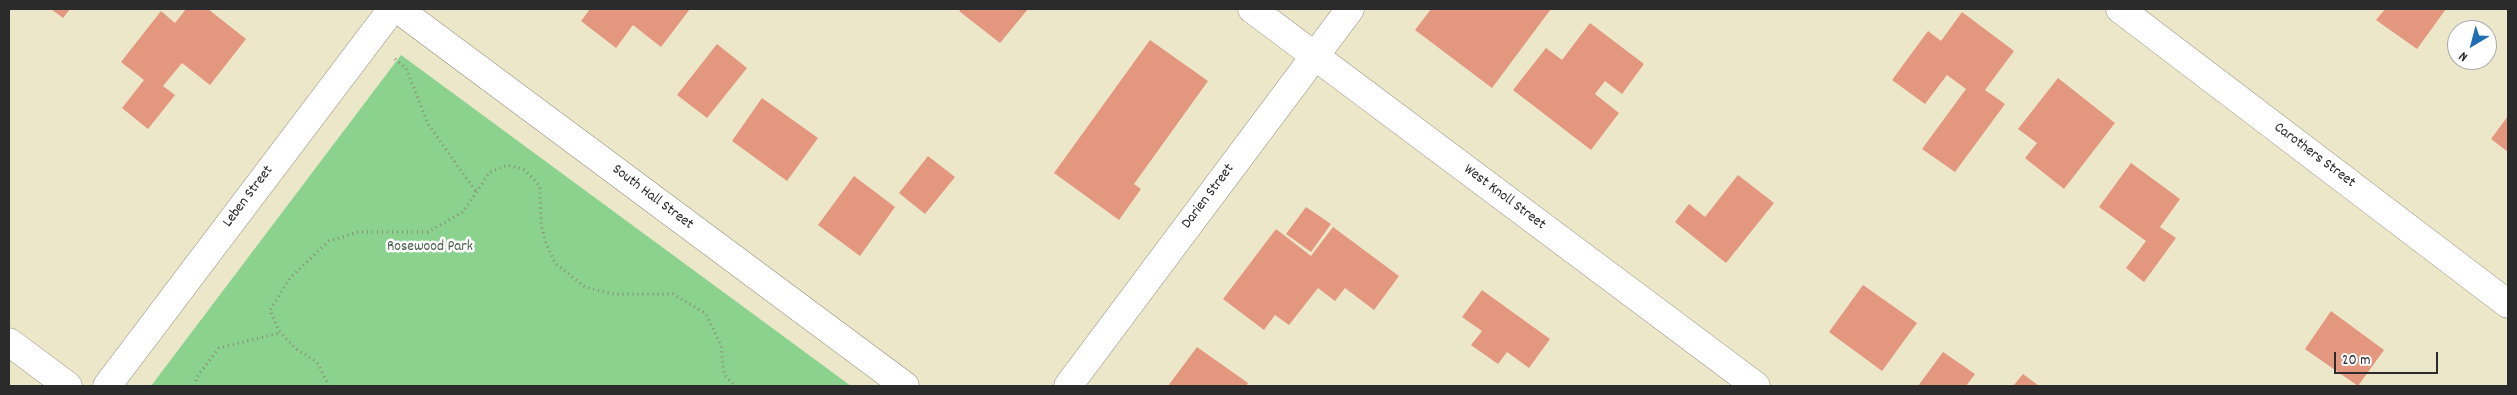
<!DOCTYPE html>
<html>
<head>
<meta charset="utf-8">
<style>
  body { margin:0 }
  #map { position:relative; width:2517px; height:395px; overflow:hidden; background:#ede7ca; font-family:Dekko,sans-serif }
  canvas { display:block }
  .frame { position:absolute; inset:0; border:10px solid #2b2b2b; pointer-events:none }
  .north { position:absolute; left:2447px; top:20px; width:50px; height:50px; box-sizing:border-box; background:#fff; border:1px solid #aaa; border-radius:50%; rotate:217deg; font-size:14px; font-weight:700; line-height:20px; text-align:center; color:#2b2b2b }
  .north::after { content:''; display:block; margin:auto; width:18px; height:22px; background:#1f6fb2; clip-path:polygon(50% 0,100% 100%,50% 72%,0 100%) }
  .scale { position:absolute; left:2334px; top:352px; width:104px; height:22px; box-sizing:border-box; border:2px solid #2b2b2b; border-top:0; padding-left:6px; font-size:15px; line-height:18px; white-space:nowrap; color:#2b2b2b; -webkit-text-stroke:4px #fff; paint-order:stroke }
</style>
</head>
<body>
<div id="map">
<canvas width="2517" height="395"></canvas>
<div class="frame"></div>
<div class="north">N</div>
<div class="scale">20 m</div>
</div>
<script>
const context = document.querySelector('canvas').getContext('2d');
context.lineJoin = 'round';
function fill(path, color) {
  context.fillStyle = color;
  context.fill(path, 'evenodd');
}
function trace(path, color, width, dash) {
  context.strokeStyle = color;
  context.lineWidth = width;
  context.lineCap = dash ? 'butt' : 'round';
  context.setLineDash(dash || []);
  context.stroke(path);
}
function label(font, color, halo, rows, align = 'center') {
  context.font = font + ' Dekko,sans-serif';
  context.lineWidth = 5;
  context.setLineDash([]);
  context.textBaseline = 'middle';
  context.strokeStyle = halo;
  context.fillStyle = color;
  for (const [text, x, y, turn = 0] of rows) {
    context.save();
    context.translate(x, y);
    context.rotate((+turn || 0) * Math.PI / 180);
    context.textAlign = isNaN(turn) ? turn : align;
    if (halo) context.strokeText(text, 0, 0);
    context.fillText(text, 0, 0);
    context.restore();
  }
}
fill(new Path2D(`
  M401,55L851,386H151Z`), '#8ad28e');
fill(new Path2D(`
  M51,9H70L63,18Z
  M186,9H208L246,39L210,85L182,63L163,86L175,95L148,129L122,108L144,80L121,62L161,11L175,23Z
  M590,9H690L661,47L633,25L616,48L581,21Z
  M961,9H1028L1000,43L959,11Z
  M1431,9H1551L1492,88L1415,30Z
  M2385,9H2446L2417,49L2376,20Z
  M1962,12L2014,51L1985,90L2005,104L1955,172L1922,149L1966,89L1947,75L1925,104L1892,80L1928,31L1941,41Z
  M1590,23L1644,64L1622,94L1605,81L1595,94L1619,113L1591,150L1513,90L1546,48L1562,60Z
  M1150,40L1208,81L1134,184L1141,189L1119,220L1054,173Z
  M717,44L747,68L707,118L677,95Z
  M2058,78L2115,123L2064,189L2025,158L2037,143L2018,129Z
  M762,98L818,138L787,181L732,141Z
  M2508,116V152L2491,139Z
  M928,156L955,177L925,214L899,193Z
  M2131,163L2180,199L2160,227L2176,238L2144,282L2126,268L2146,241L2099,207Z
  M1738,175L1774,203L1726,263L1675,222L1689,204L1705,217Z
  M854,176L895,207L860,256L818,225Z
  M1306,207L1331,224L1311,252L1286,234Z
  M1333,227L1399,276L1374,310L1345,288L1335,301L1318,288L1289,325L1275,315L1264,330L1223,299L1276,229L1311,256Z
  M1863,285L1917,323L1882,371L1829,332Z
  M1482,290L1550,339L1529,368L1507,352L1498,364L1471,345L1482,331L1462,317Z
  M2331,311L2384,350L2358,386L2305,349Z
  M1197,347L1248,383L1246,386H1168Z
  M1943,352L1975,374L1966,386H1918Z
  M2023,374L2039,386H2013Z`), '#e3977f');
const minor = new Path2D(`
  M398,9L905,386
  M1252,9L1756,386
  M2120,9L2508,304
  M9,342L68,386
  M107,386L392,9
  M1068,386L1350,9`);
trace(minor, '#8c897a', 29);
trace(new Path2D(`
  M395,59L406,68L428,124L477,193
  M196,386V378L219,348L280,333
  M329,386L317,362L296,349L279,331L270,310L290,278L329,241L358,232H428L463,212L490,172L508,165L525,170L540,186L541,225L546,243L555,263L585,287L612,294H673L706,314L721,345L724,374L735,386`), '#8c897a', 3, [1, 4]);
trace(minor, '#fff', 28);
label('15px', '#2b2b2b', '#fff', [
  ["Carothers Street",2314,156,37],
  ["Leben Street",249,197,-53],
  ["Darien Street",1209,197,-53],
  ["South Hall Street",652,198,37],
  ["West Knoll Street",1504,198,37]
]);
label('15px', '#485d49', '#fff', [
  ["Rosewood Park",430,248]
]);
</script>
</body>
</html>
